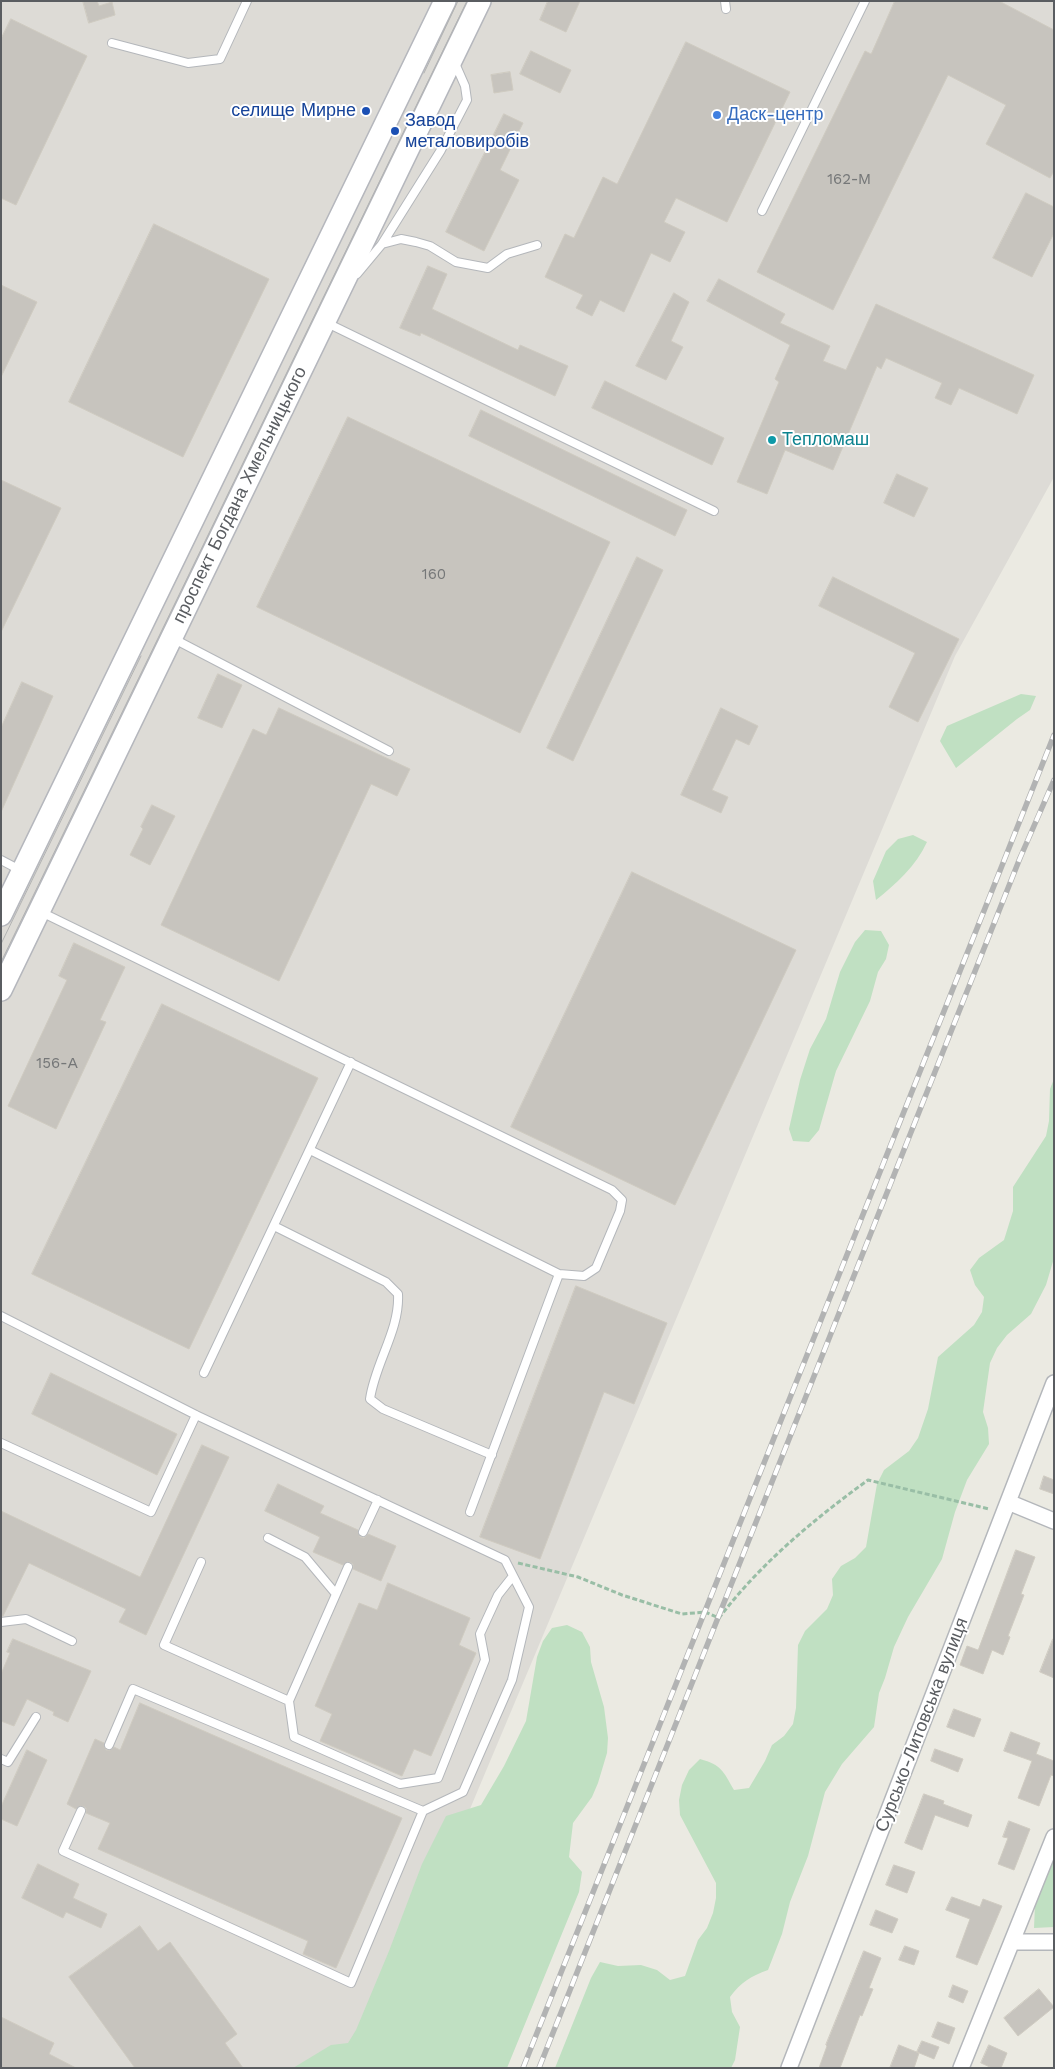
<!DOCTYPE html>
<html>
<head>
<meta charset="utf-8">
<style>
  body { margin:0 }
  #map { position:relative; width:1055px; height:2069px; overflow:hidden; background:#ebeae2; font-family:"Work Sans",sans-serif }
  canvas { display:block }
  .frame { position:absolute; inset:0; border:2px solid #5a5d61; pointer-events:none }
</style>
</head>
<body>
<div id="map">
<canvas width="1055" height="2069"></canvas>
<div class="frame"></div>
</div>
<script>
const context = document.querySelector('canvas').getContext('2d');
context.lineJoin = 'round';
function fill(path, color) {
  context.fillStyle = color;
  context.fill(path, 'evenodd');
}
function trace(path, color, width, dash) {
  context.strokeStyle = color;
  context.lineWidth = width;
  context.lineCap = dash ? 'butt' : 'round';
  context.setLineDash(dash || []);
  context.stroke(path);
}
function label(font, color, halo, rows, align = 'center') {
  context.font = font + ' "Work Sans",sans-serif';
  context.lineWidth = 4;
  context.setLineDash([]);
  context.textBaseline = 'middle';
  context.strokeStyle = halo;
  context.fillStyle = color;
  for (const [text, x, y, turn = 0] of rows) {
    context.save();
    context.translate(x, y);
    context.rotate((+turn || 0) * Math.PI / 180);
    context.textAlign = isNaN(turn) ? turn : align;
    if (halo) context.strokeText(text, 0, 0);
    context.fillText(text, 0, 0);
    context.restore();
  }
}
fill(new Path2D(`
  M1,1H1054V477L955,656L361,2068H1Z`), '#dddbd6');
fill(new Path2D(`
  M1021,694L1036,696L1030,710L1017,719L956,768L940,741L947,726Z
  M913,835L927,842C916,866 896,884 876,900L873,881L886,851L898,839Z
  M865,930L881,931L889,945L886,959L878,972L870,1001L836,1071L819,1130L809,1142L793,1141L789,1129L800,1080L810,1049L826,1019L840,972L855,942Z
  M1054,1079V1258L1046,1285L1031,1314L1007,1335L997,1348L990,1363L983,1412L988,1428L989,1444L967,1480L955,1512L942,1559L908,1617L894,1647L885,1678L879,1693L874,1727L842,1764L825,1792L808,1856L790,1902L782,1934L768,1970C751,1976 741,1982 730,1997L732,2012L740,2027L735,2060L731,2068H555L591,1978L600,1962L618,1966L641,1965L657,1970L670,1980L685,1976L698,1940L707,1928L713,1913L716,1898V1883L680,1815L679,1800L682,1785L689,1770L700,1759C722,1765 723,1771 734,1790L749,1788L765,1761L772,1745L784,1736L793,1724L796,1708L798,1645L805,1631L827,1609L833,1595L832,1579L841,1566L855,1558L866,1547L877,1484L884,1470L909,1451L918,1438L928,1409L938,1357L974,1325L982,1312L984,1297L975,1285L970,1270L979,1258L1004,1240L1013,1211V1187L1046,1136L1049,1121L1050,1089Z
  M567,1625L582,1632L590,1647L591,1662L604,1707L608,1738L607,1753L598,1783L592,1797L573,1823L569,1857L582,1872L579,1892L507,2068H293L331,2045L348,2043L356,2030L389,1951L422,1864L446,1816L481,1805L504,1766L526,1721L537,1657L543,1641L552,1628Z
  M1054,1857V1927L1034,1928L1035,1905Z`), '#c0e0c2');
const building = new Path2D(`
  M83,1H97L99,6L112,2L115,15L89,23Z
  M548,1H580L566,32L540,20Z
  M895,1H999L1054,30V171L1050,178L986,144L1006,105L948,75L833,310L757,272L865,51L871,54Z
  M11,19L87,56L16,205L1,198V39Z
  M686,42L790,92L727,222L676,198L664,222L685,232L670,262L651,253L624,312L600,300L592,316L576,308L583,295L545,277L565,234L574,238L603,177L617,184Z
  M531,51L571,70L560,93L520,74Z
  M510,72L513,90L494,93L491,75Z
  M504,114L523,123L500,170L519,180L484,251L446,232Z
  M1026,193L1054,207V233L1032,277L993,258Z
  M154,224L269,279L183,457L69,402Z
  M428,266L447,274L432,309L518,350L520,345L568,366L555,396L421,333L420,336L400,328Z
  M719,279L785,314L780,323L830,346L823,361L846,370L876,304L1034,375L1017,414L959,388L951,405L935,398L942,383L886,358L881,369L877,366L833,470L785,450L767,494L737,482L779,382L775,379L790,345L707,301Z
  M1,285L37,302L1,377Z
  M674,293L689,302L671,341L683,347L666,380L636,366Z
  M605,381L724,438L712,465L592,408Z
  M481,410L687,510L675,536L469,436Z
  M348,417L610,542L520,733L257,607Z
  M897,474L928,488L914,517L884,503Z
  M1,480L61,508L1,632Z
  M637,557L663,570L573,761L547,748Z
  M833,577L959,639L918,722L889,707L915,653L819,606Z
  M218,674L242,685L222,728L198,718Z
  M22,682L53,696L1,812V728Z
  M279,708L410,769L397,796L371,784L279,981L161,925L253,729L266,735Z
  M721,708L758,726L749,745L736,739L712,790L728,797L721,813L681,795Z
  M152,805L175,816L150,865L130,855L143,829L141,827Z
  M632,872L796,950L675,1205L511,1127Z
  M74,943L125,967L100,1020L106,1022L56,1129L8,1106L67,980L59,976Z
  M162,1004L318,1078L189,1349L32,1274Z
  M576,1286L667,1323L634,1404L604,1392L540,1559L480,1537Z
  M51,1373L177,1434L157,1475L32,1414Z
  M202,1445L229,1457L146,1635L119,1622L126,1609L29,1563L3,1616H1V1511L140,1577Z
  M1044,1476L1054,1480V1494L1040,1489Z
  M278,1484L324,1506L320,1513L358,1530L360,1537L364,1538L368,1534L396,1546L381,1581L353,1569V1564L350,1562L343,1565L313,1552L320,1537L265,1511Z
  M1016,1550L1035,1557L1021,1594L1024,1595L1008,1636L1010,1637L1003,1655L992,1650L983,1674L960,1665L967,1646L978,1650Z
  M388,1583L470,1618L459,1645L476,1653L431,1756L414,1749L402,1776L320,1741L332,1714L315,1706L359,1603L377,1610Z
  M13,1639L91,1671L68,1722L53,1715L54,1712L27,1699L14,1726L1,1721V1674L10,1653L7,1652Z
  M1053,1639H1054V1678L1040,1672Z
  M140,1703L402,1818L336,1968L303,1954L308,1941L98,1849L110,1823L86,1813V1808L83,1806L76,1809L67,1804L95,1739L104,1743L106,1750H110L114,1747L120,1750Z
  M954,1709L981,1719L974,1737L947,1727Z
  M1011,1732L1040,1743L1036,1754L1054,1761V1776L1051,1775L1039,1806L1018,1798L1032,1761L1004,1751Z
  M935,1749L963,1759L958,1772L931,1761Z
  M27,1750L47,1760L17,1826L1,1819V1807Z
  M924,1794L944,1801L943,1804L972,1815L968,1827L935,1815L922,1850L905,1843Z
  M1009,1821L1030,1829L1014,1870L998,1864L1008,1838L1003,1837Z
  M38,1864L79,1884L73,1898L107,1914L101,1928L66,1912L63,1918L22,1898Z
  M894,1865L915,1872L907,1893L886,1885Z
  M952,1897L980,1907L983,1899L1002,1906L977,1965L956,1957L970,1919L946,1910Z
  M876,1910L898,1919L892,1933L870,1925Z
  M140,1926L158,1951L170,1942L237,2034L225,2043L243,2068H135L69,1977Z
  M905,1946L919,1951L914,1965L899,1960Z
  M864,1951L881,1958L869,1988L873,1989L862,2016L860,2015L840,2068H819L827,2046L826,2045Z
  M953,1985L968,1991L963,2003L949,1997Z
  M1039,1989L1054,2007L1018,2036L1004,2018Z
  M1,2017L54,2043L49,2054L76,2068H1Z
  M938,2022L955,2028L949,2044L932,2037Z
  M922,2041L939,2047L934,2059L917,2052Z
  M899,2045L919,2053L914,2068H890Z
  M989,2045L1007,2053L1001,2068H992L981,2063Z`);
fill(building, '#c7c4be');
trace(building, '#cfcbc1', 1);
const lane = new Path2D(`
  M725,1L726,9
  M112,43L188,63L220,59L247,1
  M762,211L865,1
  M382,244L401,239L416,242L430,246L456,262L488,268L507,254L537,245
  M357,274L382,244L441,150L467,100L465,86L454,61
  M327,323L714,511
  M174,639L389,751
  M1,860L20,870
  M41,912L612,1190L622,1200L620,1211L596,1268L584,1276L559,1274L470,1512
  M310,1150L559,1274
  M274,1226L386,1282L398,1294C400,1330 375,1363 370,1399L383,1409L492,1455
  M1,1316L196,1415L505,1560L529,1607L512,1680L463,1792L423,1811L351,1983L63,1851L81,1811
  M204,1373L351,1062
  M1,1443L151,1512L196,1415
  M363,1532L378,1500
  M268,1538L305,1557L336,1594
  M201,1562L164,1645L289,1701
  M348,1567L289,1701L294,1737L400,1784L438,1778L485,1660L480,1634L498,1595L513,1576
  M1,1622L26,1619L72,1641
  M109,1745L133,1689L423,1811
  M1,1759L8,1762L36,1717`);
const street = new Path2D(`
  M1008,1502L1054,1521
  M1013,1942H1054
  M789,2068L1054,1383
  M961,2068L1054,1837`);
const secondary = new Path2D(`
  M1,915L445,1
  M1,990L480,1`);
trace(lane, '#b4b7bb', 10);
trace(street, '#b4b7bb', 18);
trace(secondary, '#b5b7bd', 24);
trace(new Path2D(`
  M518,1563L578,1577L622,1595L682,1614L705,1612L719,1618C760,1564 813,1520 868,1480L989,1509`), '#99bea6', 3, [5, 2.5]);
trace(lane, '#fff', 8);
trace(street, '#fff', 15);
trace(secondary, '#fff', 21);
trace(new Path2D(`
  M424,73L458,1
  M1,944L141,656
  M1,962L467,1`), '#b2b3b3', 1);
const rail = new Path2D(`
  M523,2068L1054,735
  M539,2068L1020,858L1054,780`);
trace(rail, '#b2b3b3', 5.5);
trace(rail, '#fff', 4, [11]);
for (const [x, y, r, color] of [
  [366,111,5,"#1a4fb4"],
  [717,115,5,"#3f7fe0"],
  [395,131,5,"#1a4fb4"],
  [772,440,5,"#0f9aa8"]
]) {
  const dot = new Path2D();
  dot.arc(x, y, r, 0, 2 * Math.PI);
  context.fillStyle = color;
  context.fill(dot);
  trace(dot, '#fff', 2);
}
label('15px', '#757778', null, [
  ["162-М",849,180],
  ["160",434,575],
  ["156-А",57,1064]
]);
label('18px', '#164399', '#fff', [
  ["селище Мирне",356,111],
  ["Завод",405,121,"left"],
  ["металовиробів",405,142,"left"]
], 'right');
label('18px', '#366cbe', '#fff', [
  ["Даск-центр",727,115]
], 'left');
label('18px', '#0d838f', '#fff', [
  ["Тепломаш",782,440]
], 'left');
label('18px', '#5a5d61', '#fff', [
  ["проспект Богдана Хмельницького",240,495,-64],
  ["Сурсько-Литовська вулиця",922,1725,-69]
]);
</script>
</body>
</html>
